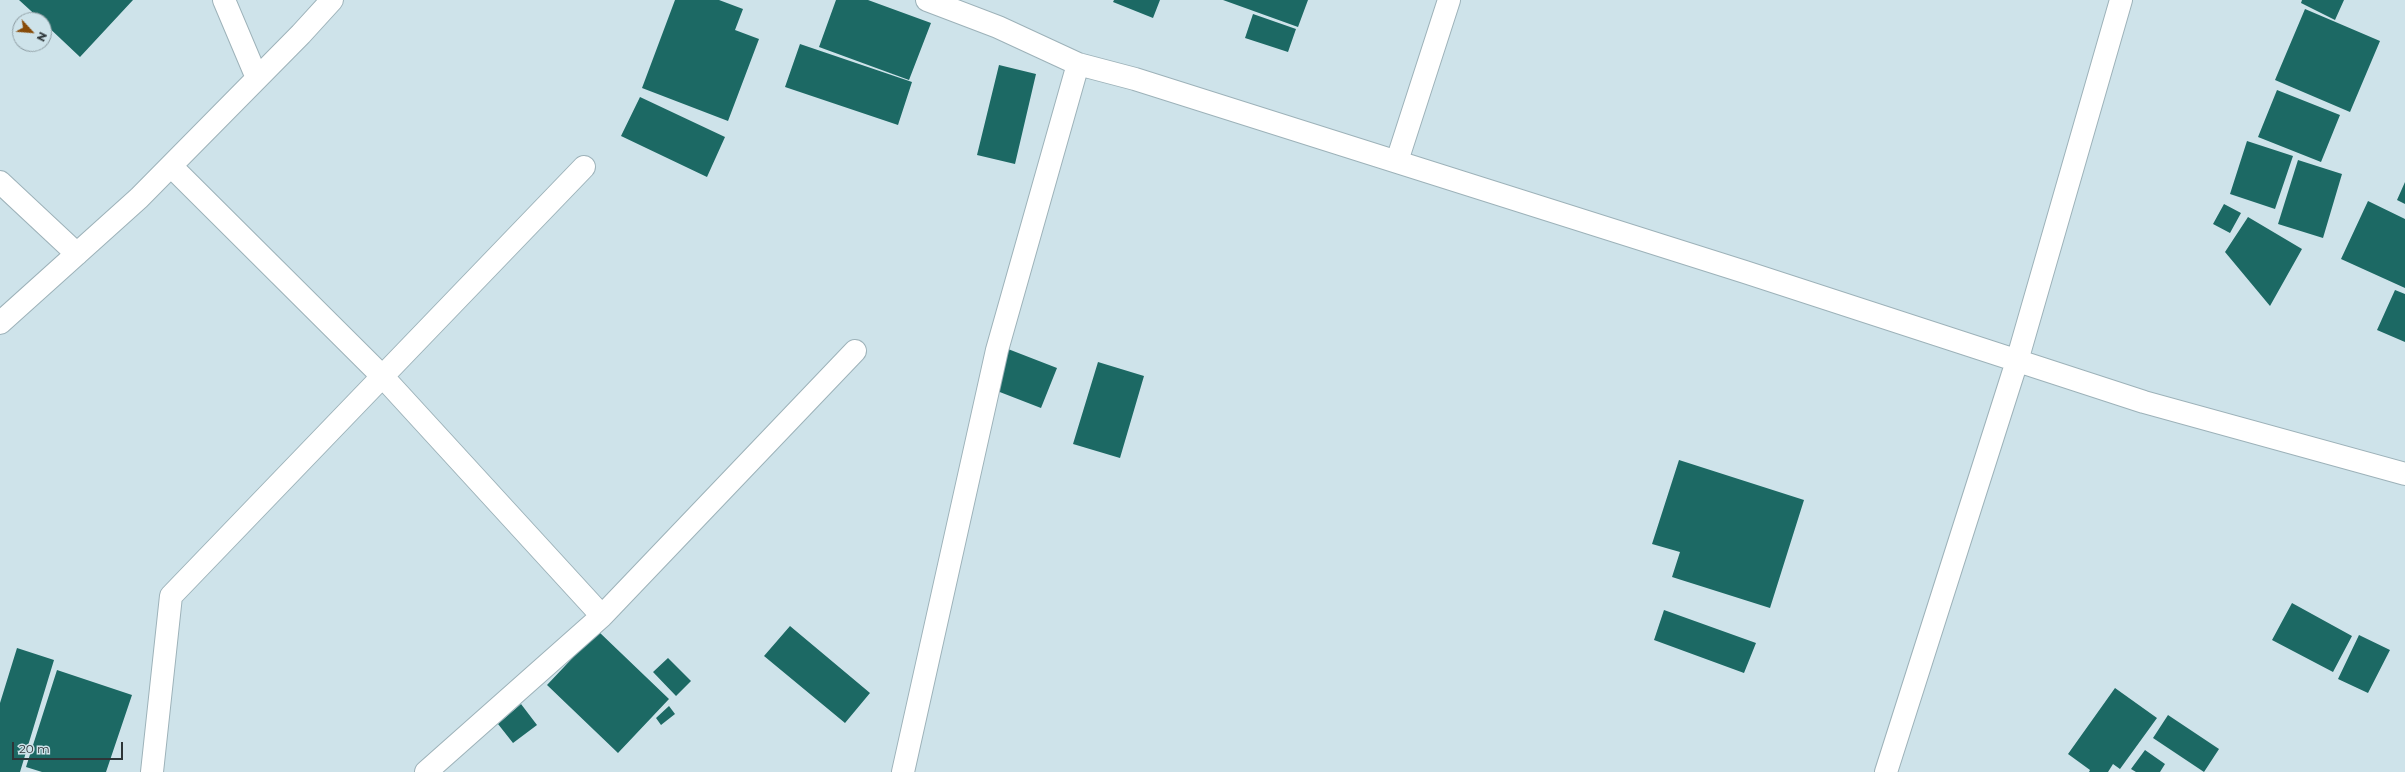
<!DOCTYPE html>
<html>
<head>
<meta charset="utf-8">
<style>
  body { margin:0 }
  #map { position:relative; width:2405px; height:772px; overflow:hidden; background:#cee3ea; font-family:Montserrat,sans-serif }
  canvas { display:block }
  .north { position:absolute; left:12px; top:12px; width:40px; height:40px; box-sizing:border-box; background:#cee3ea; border:1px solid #8e9da3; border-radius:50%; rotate:116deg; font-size:11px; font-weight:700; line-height:16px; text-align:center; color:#2d3538 }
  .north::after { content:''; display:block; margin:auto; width:14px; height:18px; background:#874b08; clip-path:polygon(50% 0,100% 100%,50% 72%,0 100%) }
  .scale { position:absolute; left:12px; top:742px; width:111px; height:18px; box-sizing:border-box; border:2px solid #2d3538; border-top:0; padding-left:5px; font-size:12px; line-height:14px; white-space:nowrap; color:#2d3538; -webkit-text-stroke:3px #cee3ea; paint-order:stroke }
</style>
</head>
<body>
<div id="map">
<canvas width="2405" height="772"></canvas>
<div class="north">N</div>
<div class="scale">20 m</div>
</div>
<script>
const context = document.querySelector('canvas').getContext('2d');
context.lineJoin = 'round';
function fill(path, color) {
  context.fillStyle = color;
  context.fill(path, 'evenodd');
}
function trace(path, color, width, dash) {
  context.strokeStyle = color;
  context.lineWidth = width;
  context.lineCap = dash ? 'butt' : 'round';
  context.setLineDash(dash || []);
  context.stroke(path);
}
fill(new Path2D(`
  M19,0H133L80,57L44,23V20H41Z
  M675,0H719L743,9L735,30L759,39L728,121L642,88Z
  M836,0H868L931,23L909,80L819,47Z
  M1114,0H1160L1153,18L1113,2Z
  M1223,0H1308L1298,27Z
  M2302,0H2344L2335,20L2301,3Z
  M2305,9L2380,41L2350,112L2275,80Z
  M1253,14L1296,29L1288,52L1245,38Z
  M800,44L912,82L898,125L785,87Z
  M999,65L1036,74L1015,164L977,155Z
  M2277,90L2340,115L2321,162L2258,137Z
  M640,97L725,137L707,177L621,136Z
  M2247,141L2293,156L2275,209L2230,194Z
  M2298,160L2342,174L2323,238L2278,224Z
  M2405,182V204L2397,200Z
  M2368,201L2405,219V288L2341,259Z
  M2224,204L2241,213L2230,233L2213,224Z
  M2248,217L2302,249L2270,306L2225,252Z
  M2395,290L2405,294V342L2377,330Z
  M1008,349L1057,368L1041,408L992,389Z
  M1098,362L1144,376L1120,458L1073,444Z
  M1679,460L1804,500L1770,608L1672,577L1680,552L1652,544Z
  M2292,603L2352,636L2333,672L2272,640Z
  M1664,610L1756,643L1744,673L1654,640Z
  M790,626L870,693L845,723L764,656Z
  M598,631L669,699L618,753L547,685Z
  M2359,635L2390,650L2368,693L2338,679Z
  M17,648L54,660L20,772H0V703Z
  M668,658L691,681L676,696L653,672Z
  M57,670L132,695L106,772H42L26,767Z
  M2115,688L2157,718L2120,769L2113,764L2108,772H2089L2090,770L2068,754Z
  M521,704L537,725L513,743L498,724Z
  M669,706L675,714L661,725L656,718Z
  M2168,715L2219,749L2204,772L2153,738Z
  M2145,750L2165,764L2160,772H2136L2131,769Z`), '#1c6964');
const minor = new Path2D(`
  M224,0L257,78
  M927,0L998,27L1078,64L1135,79L1745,272L2144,402L2405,474
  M1397,161L1449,0
  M171,166L384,378L602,616
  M0,182L77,254
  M0,323L139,198L301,34L332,0
  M152,772L171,596L584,167
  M426,772L602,616L855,351
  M903,772L997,350L1078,64
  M1886,772L2017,361L2121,0`);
trace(minor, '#9db2b9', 24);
trace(minor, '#fff', 22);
</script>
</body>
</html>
